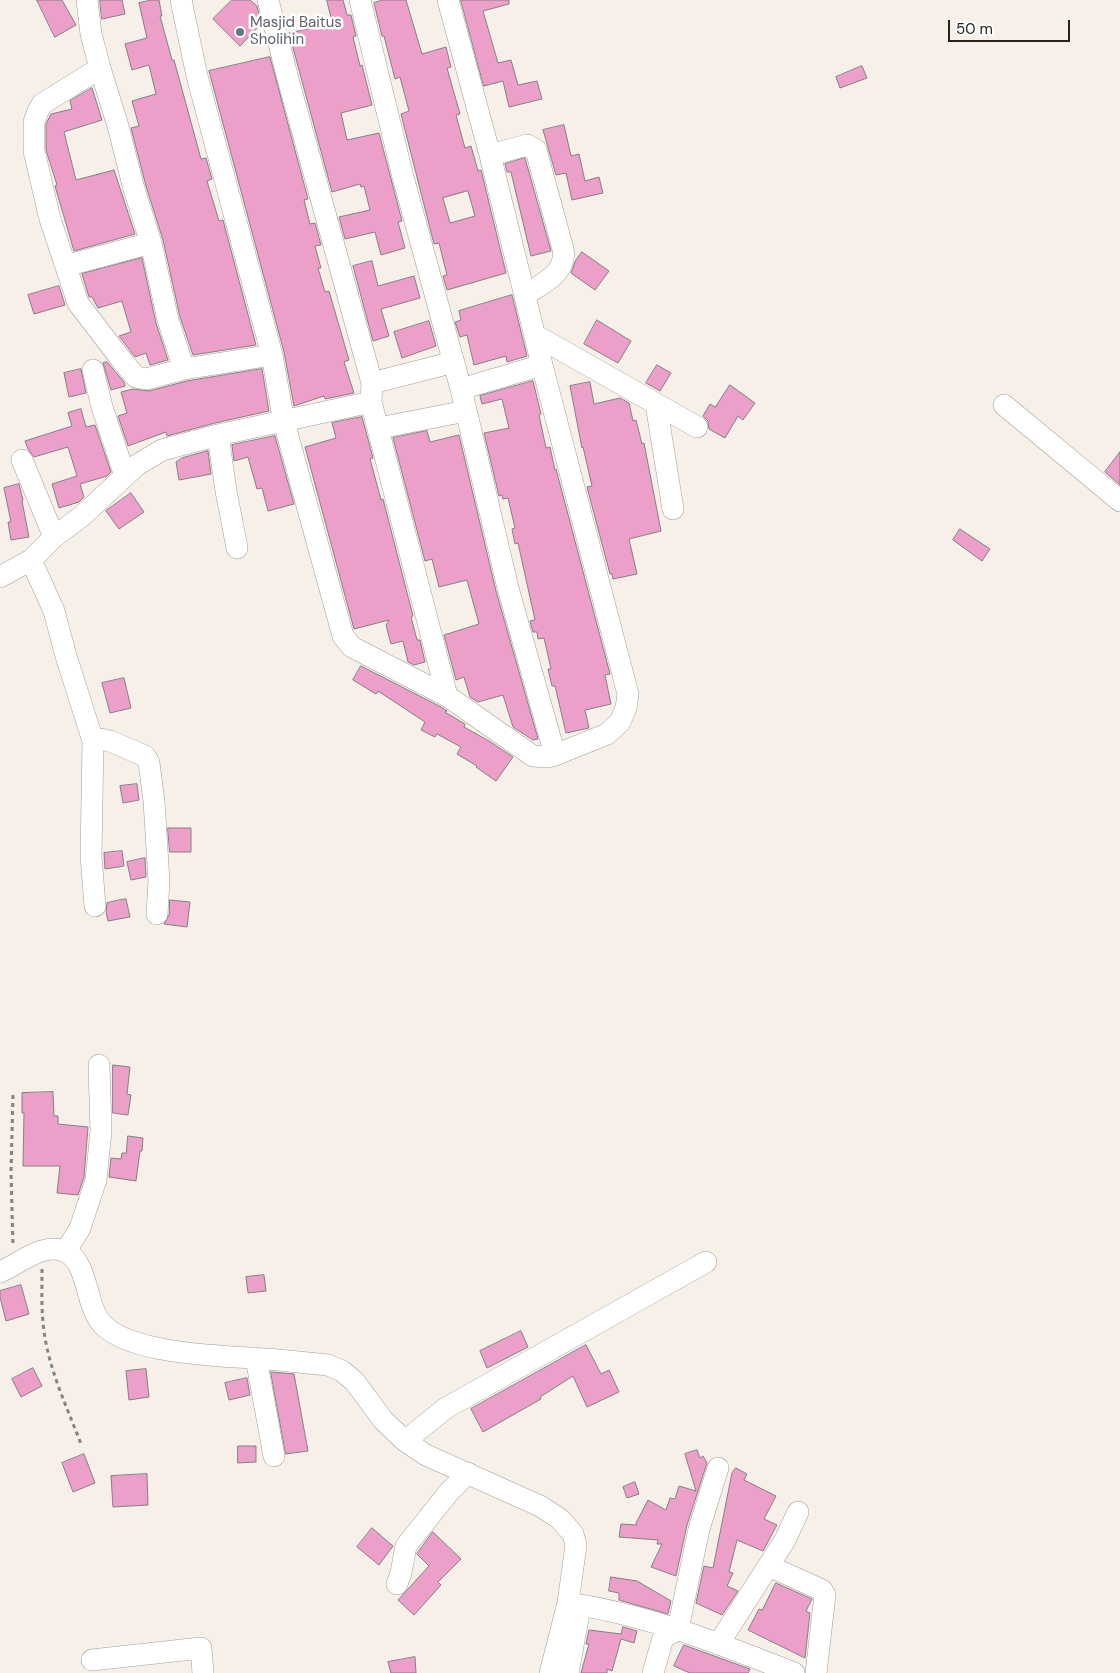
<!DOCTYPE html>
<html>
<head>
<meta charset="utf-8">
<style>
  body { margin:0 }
  #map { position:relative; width:1120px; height:1673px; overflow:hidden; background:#f6f0e8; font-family:"DM Sans",sans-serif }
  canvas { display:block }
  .scale { position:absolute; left:948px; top:20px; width:122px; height:22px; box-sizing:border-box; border:2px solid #252320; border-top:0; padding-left:6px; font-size:15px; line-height:18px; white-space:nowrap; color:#252320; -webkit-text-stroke:4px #fff; paint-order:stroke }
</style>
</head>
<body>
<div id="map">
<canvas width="1120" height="1673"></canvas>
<div class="scale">50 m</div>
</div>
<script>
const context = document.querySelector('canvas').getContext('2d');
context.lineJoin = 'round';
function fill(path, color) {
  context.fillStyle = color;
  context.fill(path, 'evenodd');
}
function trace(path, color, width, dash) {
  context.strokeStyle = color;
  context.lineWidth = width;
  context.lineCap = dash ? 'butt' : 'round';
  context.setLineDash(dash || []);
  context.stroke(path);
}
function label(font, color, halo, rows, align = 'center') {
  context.font = font + ' "DM Sans",sans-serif';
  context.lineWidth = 5;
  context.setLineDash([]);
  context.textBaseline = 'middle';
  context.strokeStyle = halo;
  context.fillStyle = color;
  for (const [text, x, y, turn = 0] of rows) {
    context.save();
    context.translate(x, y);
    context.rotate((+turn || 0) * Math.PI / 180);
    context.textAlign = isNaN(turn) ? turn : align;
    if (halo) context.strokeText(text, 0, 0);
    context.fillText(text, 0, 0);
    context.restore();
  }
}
const building = new Path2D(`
  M37,0H62L76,25L55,37Z
  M100,0H122L125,14L102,19Z
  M152,0H159L162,16H160L172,60H174L201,159L206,158L212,179L207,181L219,221L223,220L256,345L193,355L180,317L163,240L146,186L131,128L139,126L132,101L156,94L149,65L132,70L125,44L147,38L139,3Z
  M232,0H250L257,6L261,24L240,46L213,19Z
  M327,0H343L347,15H351L356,36L353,37L360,66L362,65L372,105L341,113L347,140L379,133L402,221L398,222L405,248L381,255L375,232L345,239L339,217L370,210L364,186L361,187L360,184L332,192L289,33L316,27V23L331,19Z
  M383,0H406L422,54L446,47L451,67L447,68L460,114L456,115L465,148L471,146L478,171L481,170L506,273L447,290L443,276L447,275L439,243L434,244L401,114L409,111L400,77L395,79L384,36H382L374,3ZM468,191L475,216L450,223L443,198Z
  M461,0H509V4L483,11L498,63L511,60L518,85L537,81L542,99L509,107L503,81L484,86Z
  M270,57L308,199L304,200L310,224L315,223L321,245L315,246L321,268H318L325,292L329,291L349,360L344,362L354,393L325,399L324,396L294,406L284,352L209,71Z
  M862,66L867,78L840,88L836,77Z
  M92,88L102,120L64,132L76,180L114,170L135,234L74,251L55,186L57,185L46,150V124L51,114L72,109L70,101Z
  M564,125L571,156L579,154L585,181L599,177L603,193L572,200L566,173L556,175L543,130Z
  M525,158L551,251L531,256L511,172H507L505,164Z
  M582,252L609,271L595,290L571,273L576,260Z
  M142,258L156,323L168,360L150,365L146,353L135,357L119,336L131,332L122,301L98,308L92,297H89L82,274Z
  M372,261L378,286L414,276L420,298L381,309L389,336L373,341L353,266Z
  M59,286L65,305L34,314L28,295Z
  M512,295L527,356L507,362L506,356L474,365L467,335L460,337L455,322L461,320L459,311Z
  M597,320L631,341L618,363L584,344Z
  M429,321L436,346L402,358L394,332Z
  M107,362L124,382L125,386L111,390L103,363Z
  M657,365L671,373L660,391L646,383Z
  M81,369L86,393L69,397L64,373Z
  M262,369L269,411L215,423L167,436L166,432L128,446L118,416L127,413L121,392L133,389L149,391L187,381Z
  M533,381L541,414L539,415L546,448L550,447L555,470L556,469L610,674L605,675L611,704L585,710L589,728L566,733L555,686H552L548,669H551L544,638L538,639L537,632H533L530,621L535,620L518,543L515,544L512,529L515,528L508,498L503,499L502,495L499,496L484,433L509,428L502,399L482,404L480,396Z
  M590,382L594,404L620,398L629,403L633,421L636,420L642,444L644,443L661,531L629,539L637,574L613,579L612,574H610L587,487L592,486L583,447L582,448L570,386Z
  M730,385L755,403L743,420L738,416L725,438L709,429L708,421L703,416L710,404L715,407Z
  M81,409L86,427L95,425L111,472L107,476L80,484L84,497L79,502L59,508L52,484L77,476L68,447L34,457L28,449L25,441L72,426L68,413Z
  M362,417L373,458L370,459L381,500L383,499L413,616L411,617L417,640H420L425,662L414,665L408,662L403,641L391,644L386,625L389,620L354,629L305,447L336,438L332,423Z
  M427,431L430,442L459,435L496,591L538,739L533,740L513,727L503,695L478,702L470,697L464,677L456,680L444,635L479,624L467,580L439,587L432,559L425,561L393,438Z
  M275,436L294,504L268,511L262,488L257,489L248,457L234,461L232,445Z
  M208,451L211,474L179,480L176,462L182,458Z
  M1120,452V485L1105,472Z
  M19,484L23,500L22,501L29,537L11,540L8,522H11L4,488Z
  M131,493L144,512L119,529L106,511Z
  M960,529L990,549L982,561L953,540Z
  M361,666L441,707L447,711L445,712L465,724L464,727L489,741L513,757L496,781L476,767L477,766L457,754L461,747L437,734L435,737L421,730L425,722L378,691L376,694L353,680Z
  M124,678L131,708L110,713L102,683Z
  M137,784L139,800L123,803L120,786Z
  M168,828H191V852H170Z
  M122,851L124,866L105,869L104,853Z
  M145,858L146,877L131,880L127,862Z
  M126,899L130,917L108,921L106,912L107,903Z
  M170,900L190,902L187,927L164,924L169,915Z
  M113,1065L130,1067L127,1094L131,1095L128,1115L113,1113Z
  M53,1092L54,1116H58V1124L88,1127L84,1177L78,1195L57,1193L60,1166H23L24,1113H22V1093Z
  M128,1136L143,1138L142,1151H140L136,1181L109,1177L111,1158L121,1159L122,1153H126Z
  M264,1275L266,1291L248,1293L246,1277Z
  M21,1285L29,1314L6,1321L0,1297V1291Z
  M521,1331L528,1347L487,1368L480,1351Z
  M586,1345L601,1374L609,1370L619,1392L587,1407L573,1376L540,1397L541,1399L483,1432L471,1409Z
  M33,1368L42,1386L21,1397L12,1379Z
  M146,1369L149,1397L129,1400L126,1371Z
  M271,1372L294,1374L308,1451L286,1454Z
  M247,1378L250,1395L229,1400L225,1383Z
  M238,1446H256V1462L238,1463Z
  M697,1450L700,1458L703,1456L707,1463L687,1525L676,1576L651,1567L662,1544H657L658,1540L619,1537L621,1524L637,1525L636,1523L648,1500L666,1510L670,1498L675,1499L679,1486L696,1491L685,1454Z
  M84,1454L95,1483L73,1492L62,1463Z
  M736,1468L747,1474L744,1480L776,1496L764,1519L777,1525L763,1551L737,1540L729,1572L733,1573L727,1586L738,1591L722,1615L696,1603L704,1566L713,1568L732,1473Z
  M147,1474L148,1505L113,1507L111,1476Z
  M635,1482L639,1494L627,1498L623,1487Z
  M372,1528L393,1546L379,1565L357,1547Z
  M433,1532L461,1559L438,1582L441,1585L414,1615L398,1600L429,1566L417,1554Z
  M611,1577L637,1581L671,1601L668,1614L619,1600V1593L609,1591Z
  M776,1583L812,1599L806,1611L810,1613L805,1658L748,1630L759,1609L762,1610Z
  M623,1627L637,1631L634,1643L621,1639L612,1671L607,1669V1673H581L589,1644H586L589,1630L621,1634Z
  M684,1645L750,1669L748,1673H690L674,1666Z
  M415,1657L416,1673H391L388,1662Z`);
fill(building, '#eca0c9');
trace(building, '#867e82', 1);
const minor = new Path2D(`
  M87,0L91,34L100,68L118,126L134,189L151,243L168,320L184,369L272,355
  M181,0L197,76L272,355L284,422L343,636L352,647L447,696L533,756L547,757L555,755L607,734L620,722L626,708L628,694L542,365L490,155L448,0
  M268,0L288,79L372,383L371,402L447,696
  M360,0L403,177L461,389L508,588L555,755
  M490,155L527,145L536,150L563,249C568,273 541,284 525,295
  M151,243L76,263L65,264L78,303L123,362L136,377L146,379L184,369
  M65,264L50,219L34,151V122L38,111L42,104L100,68
  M535,335L697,427
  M93,370L102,407L125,476
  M372,383L454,362
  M461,389L542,365
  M656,404L673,509
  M1004,405L1120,501
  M379,428L466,411
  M218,435L226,491L237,548
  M22,460L54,537
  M31,560L54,611L66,656L93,741L100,739L110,741L145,756L149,763L154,801L159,881L157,914
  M0,577L31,560L54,537L82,516L137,465L162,450L218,435L371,402
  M93,741L91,856L95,906
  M66,1251L80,1228L96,1180L101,1131L99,1065
  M0,1272C19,1264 44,1241 66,1252C89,1263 85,1307 103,1325C133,1355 226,1356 268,1359C288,1361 308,1363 328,1365L342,1371L355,1382L383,1420L405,1441L426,1455L540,1506L560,1519L573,1534L576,1545L568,1603L550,1673
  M256,1358L274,1456
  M405,1441L446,1408L706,1262
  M769,1566L822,1590L825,1595L816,1673
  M397,1584L401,1573L406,1546L449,1492L468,1473
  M568,1603C649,1615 718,1643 794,1673
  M719,1643L785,1540L798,1512
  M92,1660L201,1648L203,1673
  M568,1673L580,1608
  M653,1673L663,1638L678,1629L699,1529L718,1468`);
trace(minor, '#a29d96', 22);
trace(new Path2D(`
  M13,1095L11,1172L13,1246
  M42,1269C42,1289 41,1310 44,1331C49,1370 67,1407 81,1444`), '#86827d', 3, [4, 4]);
trace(minor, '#fff', 21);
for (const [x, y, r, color] of [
  [240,32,5,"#6b7280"]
]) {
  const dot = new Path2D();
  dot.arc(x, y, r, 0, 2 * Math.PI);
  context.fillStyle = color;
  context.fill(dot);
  trace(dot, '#fff', 2);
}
label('15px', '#5b616d', '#fff', [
  ["Masjid Baitus",250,23],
  ["Sholihin",250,40]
], 'left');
</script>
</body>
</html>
